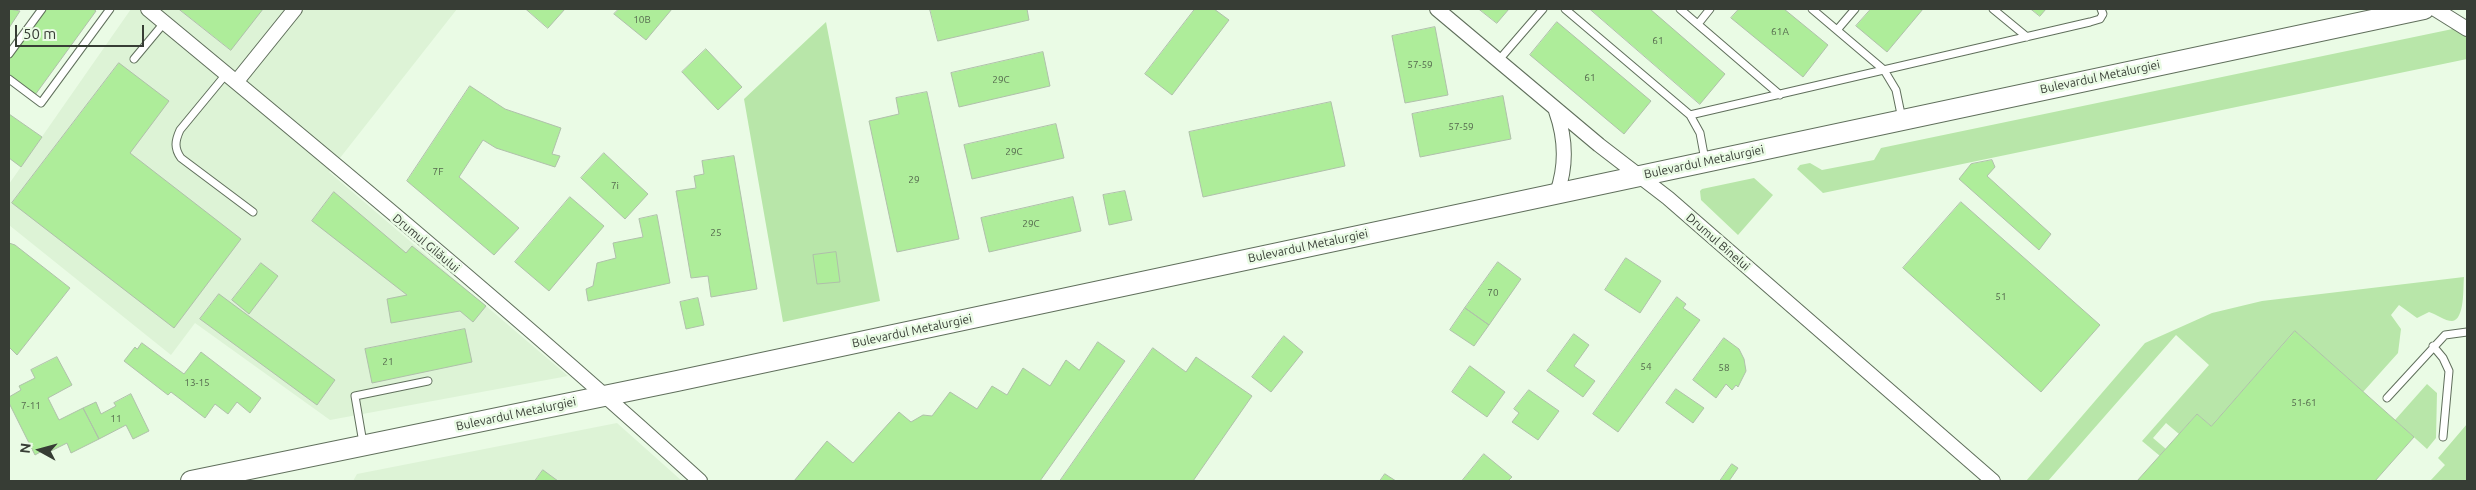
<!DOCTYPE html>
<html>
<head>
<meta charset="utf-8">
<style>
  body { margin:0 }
  #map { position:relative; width:2476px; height:490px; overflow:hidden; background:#eafbe5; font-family:Ubuntu,sans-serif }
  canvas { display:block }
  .frame { position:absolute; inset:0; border:10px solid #373d35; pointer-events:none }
  .north { position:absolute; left:15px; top:425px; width:50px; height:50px; -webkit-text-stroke:4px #eafbe5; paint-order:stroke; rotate:277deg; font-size:14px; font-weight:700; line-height:20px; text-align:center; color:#373d35 }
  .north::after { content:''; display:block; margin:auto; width:18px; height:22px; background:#373d35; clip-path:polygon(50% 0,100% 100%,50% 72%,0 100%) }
  .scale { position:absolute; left:15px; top:25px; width:129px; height:22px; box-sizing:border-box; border:2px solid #373d35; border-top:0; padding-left:6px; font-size:15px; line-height:18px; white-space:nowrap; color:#373d35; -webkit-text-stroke:4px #eafbe5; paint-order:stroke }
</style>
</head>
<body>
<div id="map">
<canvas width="2476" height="490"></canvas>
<div class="frame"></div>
<div class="north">N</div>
<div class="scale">50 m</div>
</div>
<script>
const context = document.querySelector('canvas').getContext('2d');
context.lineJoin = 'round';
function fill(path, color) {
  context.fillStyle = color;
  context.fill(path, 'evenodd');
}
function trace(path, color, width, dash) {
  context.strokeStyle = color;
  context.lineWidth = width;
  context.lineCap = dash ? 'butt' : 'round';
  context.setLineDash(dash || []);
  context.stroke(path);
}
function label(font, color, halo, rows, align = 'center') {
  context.font = font + ' Ubuntu,sans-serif';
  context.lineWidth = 5;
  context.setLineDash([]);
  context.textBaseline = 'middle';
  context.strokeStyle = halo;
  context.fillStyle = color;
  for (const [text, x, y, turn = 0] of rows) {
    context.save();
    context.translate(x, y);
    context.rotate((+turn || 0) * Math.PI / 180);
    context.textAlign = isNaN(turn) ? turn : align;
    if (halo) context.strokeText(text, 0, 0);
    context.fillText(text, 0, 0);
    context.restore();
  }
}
fill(new Path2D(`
  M131,9H457L329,172L568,376L330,420L195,323L171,355L9,225V184Z
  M617,423L682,481H353L357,474Z`), '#ddf3d6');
fill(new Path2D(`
  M826,22L880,301L783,322L744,99Z
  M2467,26V59L1823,193L1797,169L1800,165L1810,163L1822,170L1874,160L1881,148Z
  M1754,178L1773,195L1738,235L1701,200L1700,191L1702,189Z
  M2464,277C2463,287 2465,320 2452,321C2445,321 2436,314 2429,312L2417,318L2399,305L2391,315L2401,329L2398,353L2363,392L2295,331L2211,426L2197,414L2179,434L2166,423L2153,438L2166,449L2160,456L2142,441L2209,365L2176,335L2048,481H2026L2145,343L2212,313L2262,301Z
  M2427,384L2437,393L2436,438L2427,449L2395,420Z
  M2467,424V481H2430L2445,465L2438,458Z`), '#b8e6a9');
const building = new Path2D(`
  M9,9L20,11L9,28Z
  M45,9H93L96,11L35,95L9,76V58Z
  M179,9H263L231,50Z
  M526,9H565L548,28Z
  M619,9H672L646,40L614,14Z
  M930,9H1027L1029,20L938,41Z
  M1195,9H1214L1229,20L1172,95L1145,74Z
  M1479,9H1509L1497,23Z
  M1590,9H1650L1725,74L1700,104Z
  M1739,9H1784L1828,45L1803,77L1731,18Z
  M1871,9H1923L1887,52L1856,26Z
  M2031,9H2046L2040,16Z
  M1557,22L1651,101L1624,134L1530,55Z
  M1435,27L1448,95L1405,103L1392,36Z
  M706,49L742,87L718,110L682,72Z
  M1043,52L1050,86L959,107L951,73Z
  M119,63L169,101L130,153L241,239L174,328L12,203Z
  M470,86L505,109L561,128L552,154L560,156L555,167L496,148L483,140L459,177L519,228L494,255L407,181Z
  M927,92L959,239L897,252L869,121L899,114L896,98Z
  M1503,96L1511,139L1420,157L1412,114Z
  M1331,102L1345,166L1203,197L1189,132Z
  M9,114L42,137L21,167L9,158Z
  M1056,124L1064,158L972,179L964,145Z
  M604,153L648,194L625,219L581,178Z
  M734,156L757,289L711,297L708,276L691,278L676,191L696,188L694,176L704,174L702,161Z
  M1992,160L1995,167L1987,176L2051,234L2039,250L1959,179L1971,164Z
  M1125,191L1132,220L1109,225L1103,195Z
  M334,192L406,253L412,246L486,306L473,322L460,311L391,323L387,299L407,295L312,221Z
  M570,197L604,226L549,291L515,262Z
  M1073,197L1081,231L989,252L981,218Z
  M1961,202L2100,325L2041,392L1903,268Z
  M657,215L670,283L588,301L586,289L593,286L597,263L616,258L613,243L643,237L639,219Z
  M9,243L15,245L70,288L17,355L9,347Z
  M836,252L840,282L817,284L813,255Z
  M1626,258L1661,281L1640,313L1605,290Z
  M1498,262L1521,279L1489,325L1465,308Z
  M261,263L278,276L249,314L232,300Z
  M219,294L335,380L317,405L200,319Z
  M1677,297L1686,304L1683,308L1700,320L1618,432L1593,414Z
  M698,298L704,325L686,329L680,302Z
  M1465,308L1489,325L1474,346L1450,330Z
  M465,329L472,362L372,383L365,349Z
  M2295,331L2414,437L2375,481H2137L2197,414L2211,426Z
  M1574,334L1589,345L1574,366L1595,381L1583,397L1547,371Z
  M1284,336L1303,352L1271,392L1252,377Z
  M1724,338L1739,349L1744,359L1746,371L1738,387L1736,385L1732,390L1726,384L1716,398L1693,380Z
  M1098,342L1125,361L1040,481H794L827,441L853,463L899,412L911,422L923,415L932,416L950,392L977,409L992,386L1007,395L1023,368L1050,386L1066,360L1079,370Z
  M142,343L184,374L201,352L261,398L250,413L237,402L228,414L215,404L205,418L171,392L168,395L124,361L135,347L137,349Z
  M1153,348L1186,372L1196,357L1252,396L1193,481H1060Z
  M57,357L72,385L48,398L59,420L83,408L99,439L71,453L67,443L51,451L49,447L35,455L9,403V397L21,390L19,386L35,378L31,370Z
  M1470,366L1505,392L1487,417L1452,392Z
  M1676,389L1704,408L1693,423L1666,403Z
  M1529,390L1559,411L1538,440L1512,422L1519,413L1514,409Z
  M131,394L149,431L133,439L126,425L99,439L83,408L96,402L101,414L116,406L114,403Z
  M1484,454L1512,477L1508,481H1462Z
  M1732,464L1738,468L1729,481H1720Z
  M543,470L558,481H535Z
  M1385,474L1396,481H1380Z`);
fill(building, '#aeed9a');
trace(building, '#afc0aa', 1);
const lane = new Path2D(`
  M1565,9L1690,115L1700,133L1705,160
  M1680,9L1780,95
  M1812,9L1884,70L1896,90L1902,119
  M1993,9L2027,37
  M1698,24L1710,9
  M1837,30L1855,9
  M9,54L42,9
  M134,59L164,23
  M1498,61L1543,9
  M227,73L180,130C175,141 174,148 181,158L253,212
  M9,79L41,103L110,9
  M1690,115L2090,22L2100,19L2103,14L2101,9
  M2433,346L2443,358L2449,371L2443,437
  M2387,398L2445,335L2467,332
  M363,443L355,396L428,381`);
const street = new Path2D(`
  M148,9C334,163 521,318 700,481
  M1437,9L1599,145L1668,198L1993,481
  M2435,9L2467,29
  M237,81L295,9
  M1556,111C1566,139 1567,165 1557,193`);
const secondary = new Path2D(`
  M191,481L677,381L2424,9`);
trace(lane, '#606f5c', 9);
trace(street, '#606f5c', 16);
trace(secondary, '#606f5c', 22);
trace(lane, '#fff', 7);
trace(street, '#fff', 14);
trace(secondary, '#fff', 20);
label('10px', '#55694e', null, [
  ["10B",642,20],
  ["61A",1780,32],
  ["61",1658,41],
  ["57-59",1420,65],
  ["61",1590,78],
  ["29C",1001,80],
  ["57-59",1461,127],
  ["29C",1014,152],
  ["7F",438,172],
  ["29",914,180],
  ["7i",615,186],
  ["29C",1031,224],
  ["25",716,233],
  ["70",1493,293],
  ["51",2001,297],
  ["21",388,362],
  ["54",1646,367],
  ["58",1724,368],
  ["13-15",197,383],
  ["51-61",2304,403],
  ["7-11",31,406],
  ["11",116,419]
]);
label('12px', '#373d35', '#eafbe5', [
  ["Bulevardul Metalurgiei",2100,77,-12],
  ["Bulevardul Metalurgiei",1704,162,-12],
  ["Drumul Binelui",1718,242,41],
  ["Drumul Gilăului",426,243,40],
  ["Bulevardul Metalurgiei",1308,246,-12],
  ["Bulevardul Metalurgiei",912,331,-12],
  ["Bulevardul Metalurgiei",516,414,-12]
]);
</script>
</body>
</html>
